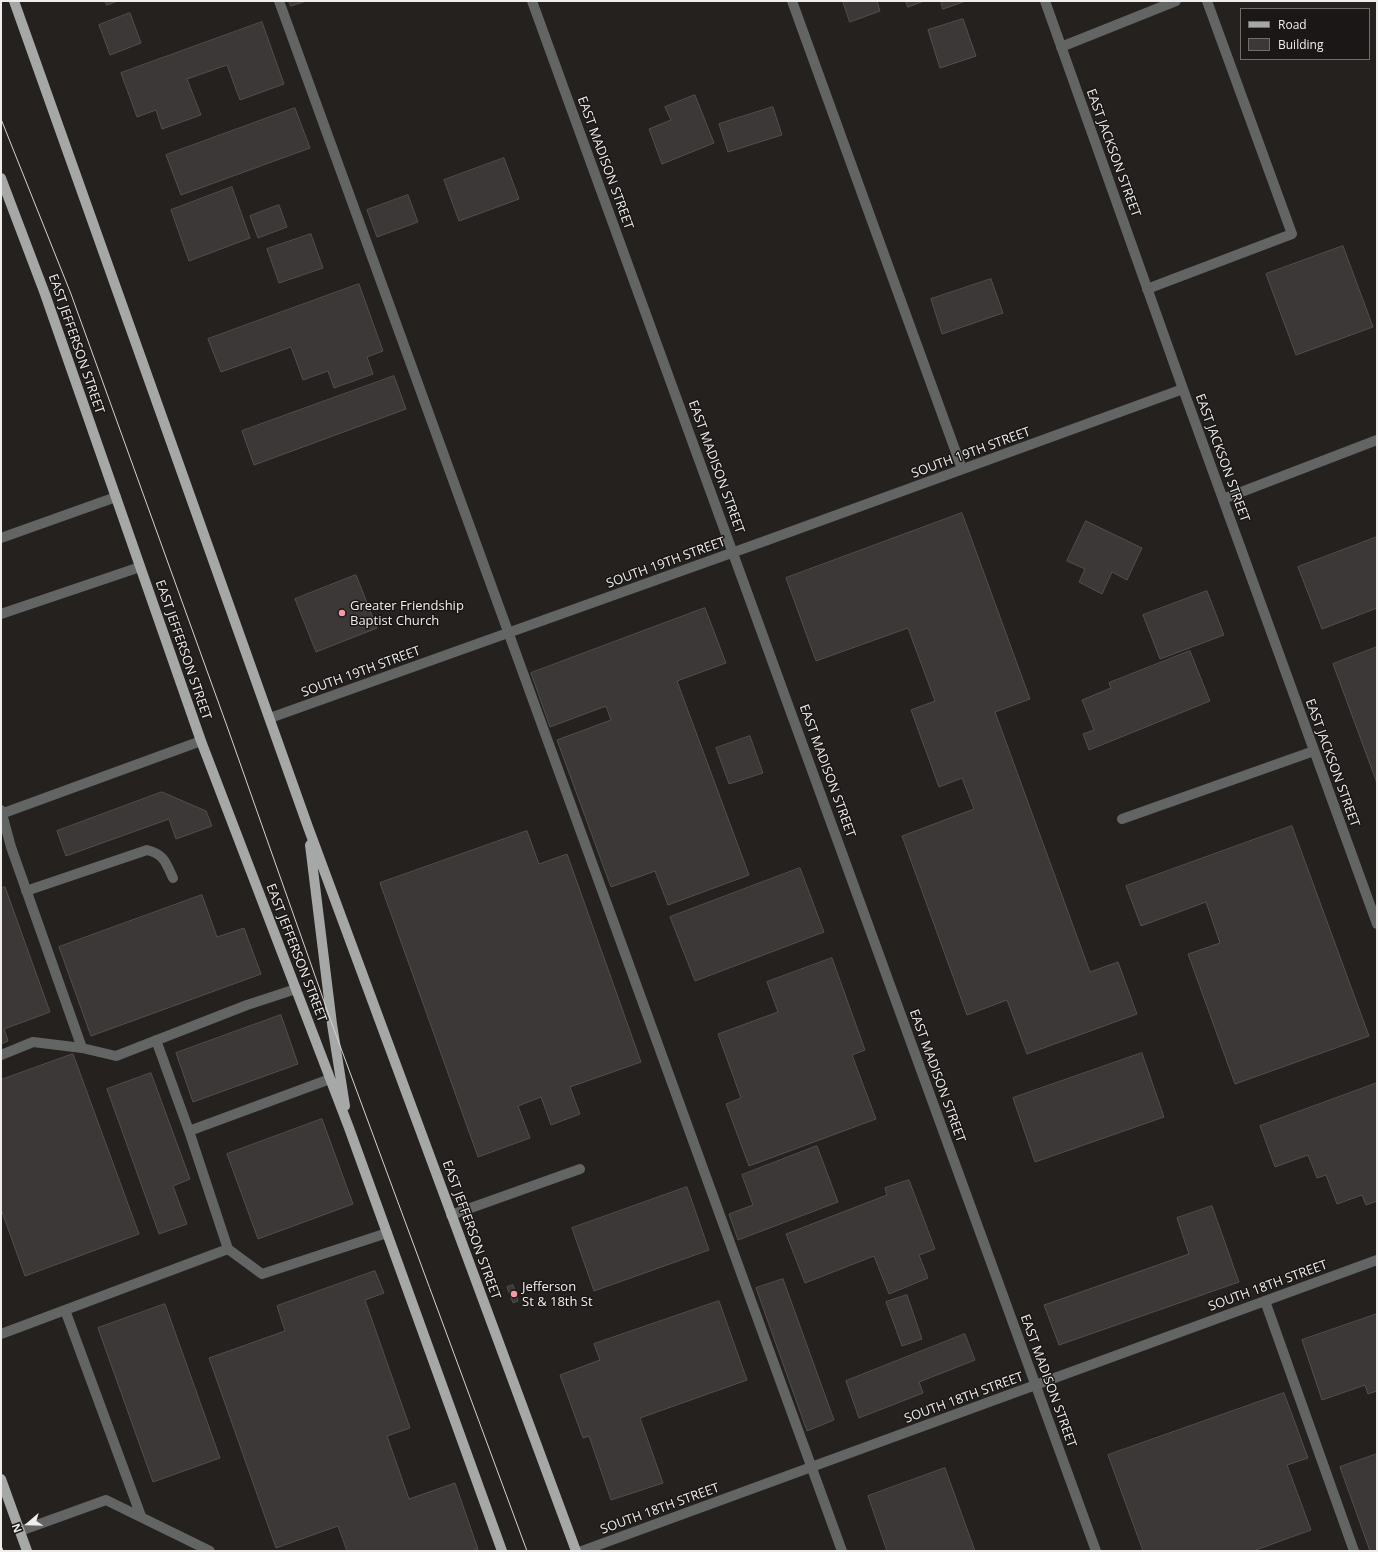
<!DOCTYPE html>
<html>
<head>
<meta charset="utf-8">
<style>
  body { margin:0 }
  #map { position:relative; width:1378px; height:1552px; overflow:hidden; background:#24211f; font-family:"Open Sans",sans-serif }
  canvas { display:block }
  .frame { position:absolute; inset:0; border:2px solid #f0eeed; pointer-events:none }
  .legend { position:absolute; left:1240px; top:8px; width:130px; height:52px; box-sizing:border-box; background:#1a1716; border:1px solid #706d6c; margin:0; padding:5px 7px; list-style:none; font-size:12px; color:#f0eeed }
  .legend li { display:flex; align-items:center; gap:8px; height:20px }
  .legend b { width:20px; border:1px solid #706d6c }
  .north { position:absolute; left:8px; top:1504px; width:40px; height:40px; -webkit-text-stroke:3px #1a1716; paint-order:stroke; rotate:250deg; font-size:11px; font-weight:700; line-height:16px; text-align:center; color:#f0eeed }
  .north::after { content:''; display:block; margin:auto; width:14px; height:18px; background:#f0eeed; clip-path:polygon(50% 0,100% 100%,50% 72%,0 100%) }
</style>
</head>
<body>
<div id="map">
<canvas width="1378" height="1552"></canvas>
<div class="frame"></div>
<ul class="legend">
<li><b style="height:5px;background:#a5a8a6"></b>Road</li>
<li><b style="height:11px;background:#3b3837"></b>Building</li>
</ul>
<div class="north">N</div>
</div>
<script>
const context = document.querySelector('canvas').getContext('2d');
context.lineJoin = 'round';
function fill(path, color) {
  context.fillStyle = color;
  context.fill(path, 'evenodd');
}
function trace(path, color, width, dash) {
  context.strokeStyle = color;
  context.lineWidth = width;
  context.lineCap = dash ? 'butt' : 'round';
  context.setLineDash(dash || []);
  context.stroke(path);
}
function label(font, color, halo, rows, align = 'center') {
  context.font = font + ' "Open Sans",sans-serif';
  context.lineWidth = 3;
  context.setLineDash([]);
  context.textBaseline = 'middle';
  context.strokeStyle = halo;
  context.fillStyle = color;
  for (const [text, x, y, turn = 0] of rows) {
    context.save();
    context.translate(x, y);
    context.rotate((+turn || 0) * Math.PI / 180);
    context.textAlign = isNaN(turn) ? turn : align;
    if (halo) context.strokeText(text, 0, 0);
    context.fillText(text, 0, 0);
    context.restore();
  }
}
const building = new Path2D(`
  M105,1H118L107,5Z
  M289,1H306L291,6Z
  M843,1H877L880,11L850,22Z
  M906,1H924L908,7Z
  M941,1H966L943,9Z
  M130,13L141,43L110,55L99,25Z
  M963,19L976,56L940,68L928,30Z
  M262,22L284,84L240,100L227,65L187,79L201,115L162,129L156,110L137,117L121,73Z
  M695,95L714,143L662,164L649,129L671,120L665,107Z
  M773,107L782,135L728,152L719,124Z
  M295,108L310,148L181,195L166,155Z
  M504,158L519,199L459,221L444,180Z
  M232,187L250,238L189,261L171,210Z
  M408,195L418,222L377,237L367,210Z
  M279,205L287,227L258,238L250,216Z
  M311,234L323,268L279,283L267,249Z
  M1343,246L1373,327L1296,355L1266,274Z
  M991,279L1003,313L942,334L931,299Z
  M359,284L383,351L367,357L373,374L334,388L328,371L303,380L291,347L221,372L208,339Z
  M394,376L406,409L254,465L242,431Z
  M962,513L1030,699L995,712L1090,972L1118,962L1137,1014L1027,1054L1007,1000L967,1015L902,836L974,809L962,778L939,787L911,710L935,701L908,628L816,661L786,578Z
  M1086,521L1142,548L1127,580L1112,572L1102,594L1079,582L1085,569L1067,561Z
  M1377,537V608L1322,629L1298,567Z
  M356,575L377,628L316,652L295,599Z
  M1207,591L1224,635L1160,659L1143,615Z
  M705,608L726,663L677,681L749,875L668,905L655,871L611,887L557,740L611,720L606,706L550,727L531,673Z
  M1377,647V783L1333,664Z
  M1190,651L1210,701L1089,750L1083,734L1094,730L1082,700L1111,688L1109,683Z
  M750,736L763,773L729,784L716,748Z
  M162,792L206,811L212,826L176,839L169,819L66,856L57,831Z
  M1292,826L1369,1036L1235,1084L1188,954L1220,943L1206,902L1141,926L1126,886Z
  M527,831L539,864L567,854L641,1062L570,1087L580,1114L551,1125L541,1097L518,1106L530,1138L478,1157L380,883Z
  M800,868L824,932L695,981L670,917Z
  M5,887L50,1012L4,1029L8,1041L1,1044V889Z
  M202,895L217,937L244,928L261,974L91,1036L59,947Z
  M832,958L865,1050L852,1055L876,1119L749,1166L726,1104L741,1098L718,1034L778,1012L767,982Z
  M281,1015L298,1064L193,1102L176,1053Z
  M1142,1053L1164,1117L1035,1162L1013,1098Z
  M73,1054L139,1234L25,1276L1,1209V1080Z
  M151,1073L190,1179L173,1186L187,1224L159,1234L107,1089Z
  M1377,1083V1201L1366,1205L1362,1195L1337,1204L1326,1175L1317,1178L1308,1155L1275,1167L1260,1126Z
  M322,1119L353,1204L258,1239L227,1154Z
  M817,1146L838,1202L738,1240L729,1214L753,1205L742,1175Z
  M909,1180L935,1249L919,1255L928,1278L889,1294L874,1256L805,1283L786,1234L887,1195L885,1188Z
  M687,1187L709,1250L594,1291L572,1228Z
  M1212,1206L1239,1282L1059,1345L1044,1305L1189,1254L1177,1218Z
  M375,1271L384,1293L365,1300L410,1428L387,1436L409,1499L455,1483L478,1549L471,1551H347L338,1526L276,1548L209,1358L285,1331L277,1306Z
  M783,1279L834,1420L807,1431L756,1288Z
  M513,1285L518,1301L513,1303L507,1287Z
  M907,1295L922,1339L902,1346L886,1302Z
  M719,1301L747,1380L640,1418L663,1483L611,1500L589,1436L583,1438L560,1375L600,1360L594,1344Z
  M165,1304L220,1458L153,1482L98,1328Z
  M1377,1314V1391L1368,1394L1365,1385L1322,1400L1302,1340Z
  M965,1334L975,1360L919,1382L923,1393L859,1418L846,1381Z
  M1284,1393L1308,1458L1287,1465L1311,1530L1253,1551H1143L1108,1455Z
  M1377,1454V1551H1370L1340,1467Z
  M945,1468L975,1551H887L868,1496Z`);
fill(building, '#3b3837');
trace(building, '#524f4d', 1);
trace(new Path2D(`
  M279,1L842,1551
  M792,1L962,469
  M1061,47L1176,1
  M1147,289L1292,234L1207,1
  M1223,499L1377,440
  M1,538L116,497
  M1,614L140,567
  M1,810L11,847L82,1048
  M1122,819L1314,751
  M26,891L147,850C164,854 166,863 173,878
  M156,1040L189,1131L228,1249
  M1,1055L33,1042L82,1048L116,1056L247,1005L296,989
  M189,1131L330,1079
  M451,1215L580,1169
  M1265,1301L1354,1551
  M65,1310L141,1516
  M1,1334L228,1249L262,1274L387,1233
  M20,1531L106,1500L210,1551`), '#636464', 10);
trace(new Path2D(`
  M532,1L1096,1551
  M1045,1L1183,389L1377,924
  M270,718L765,541L1183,389
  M1,814L201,741
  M582,1551L1377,1260`), '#636464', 10);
trace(new Path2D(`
  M14,1L308,827L576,1551
  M1,178L45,294L201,741L349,1128L502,1551
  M310,845L332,1024L345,1106
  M1,1479L27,1551`), '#a5a8a6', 10);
trace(new Path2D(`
  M1,119L71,294L228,729L332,1024L527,1551
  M1,1545L3,1551`), '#d5d3d2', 1);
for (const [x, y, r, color] of [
  [342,613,4,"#f49aa4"],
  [514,1294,4,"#f49aa4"]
]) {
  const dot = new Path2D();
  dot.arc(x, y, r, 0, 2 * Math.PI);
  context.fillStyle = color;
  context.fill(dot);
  trace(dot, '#1a1716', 1.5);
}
label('13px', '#f0eeed', '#1a1716', [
  ["EAST JACKSON STREET",1113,153,70],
  ["EAST MADISON STREET",605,163,70],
  ["EAST JEFFERSON STREET",76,344,71],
  ["SOUTH 19TH STREET",971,453,-20],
  ["EAST JACKSON STREET",1222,458,70],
  ["EAST MADISON STREET",716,467,70],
  ["SOUTH 19TH STREET",666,563,-20],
  ["EAST JEFFERSON STREET",183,650,71],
  ["SOUTH 19TH STREET",361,672,-20],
  ["EAST JACKSON STREET",1332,763,70],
  ["EAST MADISON STREET",827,771,70],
  ["EAST JEFFERSON STREET",296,953,69],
  ["EAST MADISON STREET",937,1076,70],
  ["EAST JEFFERSON STREET",471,1230,70],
  ["SOUTH 18TH STREET",1268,1286,-20],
  ["EAST MADISON STREET",1048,1381,70],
  ["SOUTH 18TH STREET",964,1398,-20],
  ["SOUTH 18TH STREET",660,1509,-20]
]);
label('13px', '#f0eeed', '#1a1716', [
  ["Greater Friendship",350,606],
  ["Baptist Church",350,621],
  ["Jefferson",522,1287],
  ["St & 18th St",522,1302]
], 'left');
</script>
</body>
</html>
